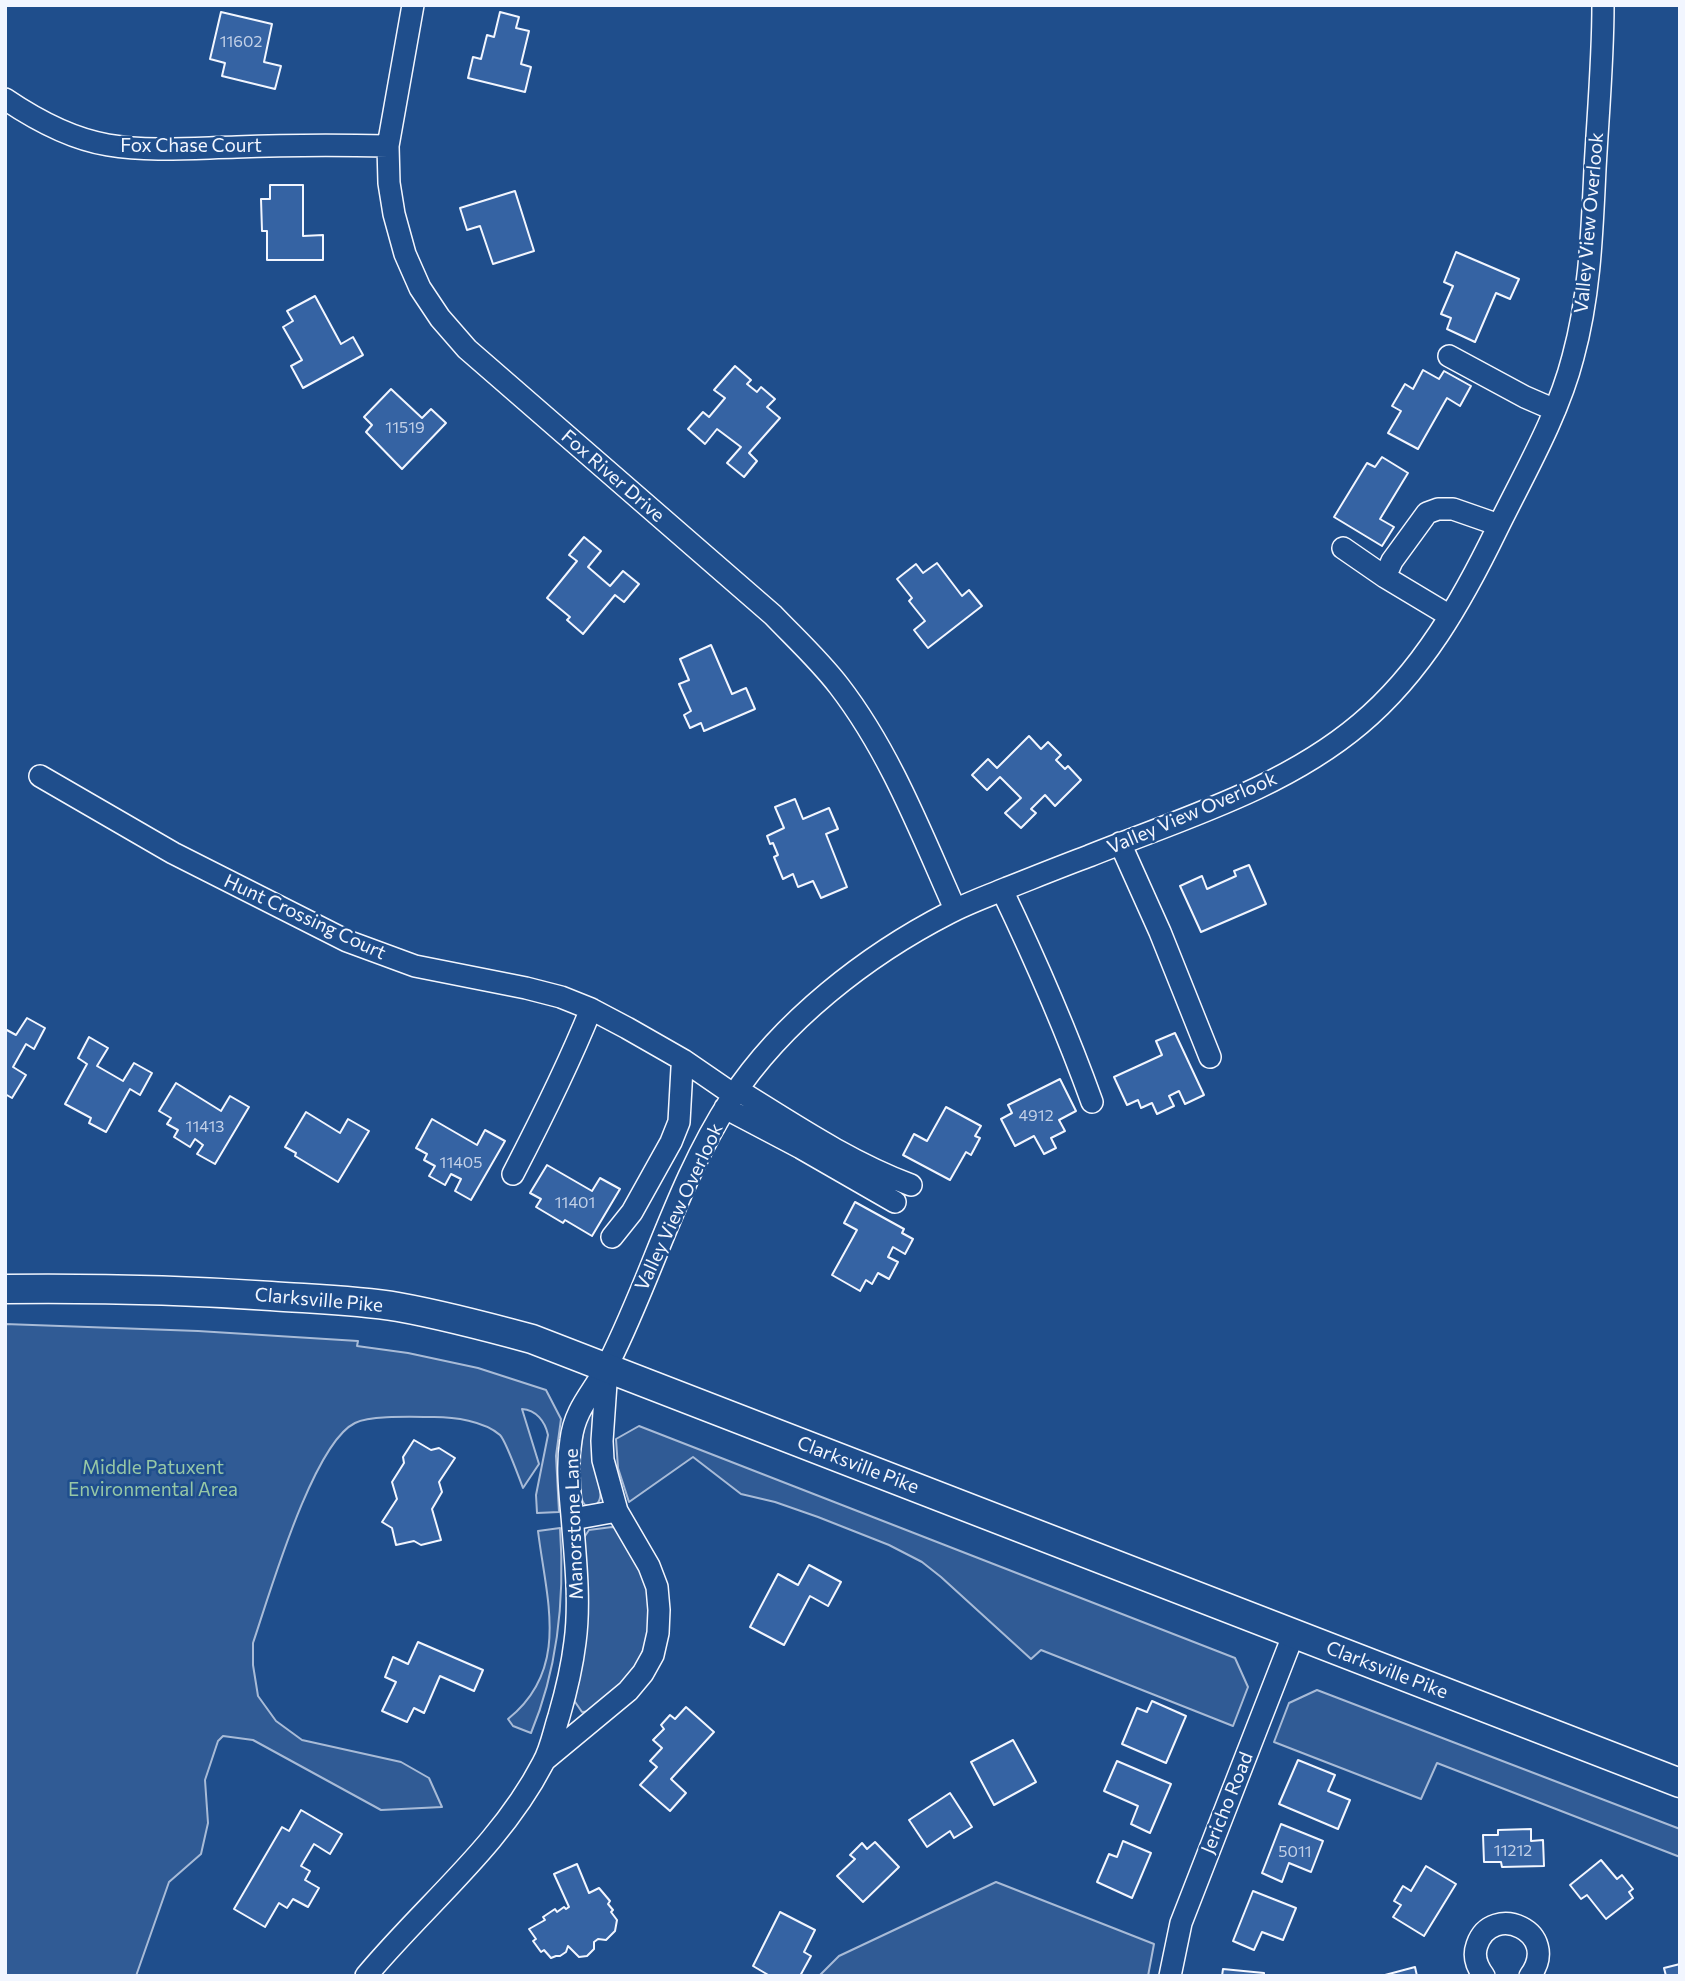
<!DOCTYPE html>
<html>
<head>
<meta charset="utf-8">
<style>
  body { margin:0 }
  #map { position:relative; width:1685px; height:1981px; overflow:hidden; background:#1f4e8c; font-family:Commissioner,sans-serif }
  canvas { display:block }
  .frame { position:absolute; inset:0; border:7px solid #f2f6ff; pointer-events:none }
</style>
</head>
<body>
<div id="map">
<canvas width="1685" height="1981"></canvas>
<div class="frame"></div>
</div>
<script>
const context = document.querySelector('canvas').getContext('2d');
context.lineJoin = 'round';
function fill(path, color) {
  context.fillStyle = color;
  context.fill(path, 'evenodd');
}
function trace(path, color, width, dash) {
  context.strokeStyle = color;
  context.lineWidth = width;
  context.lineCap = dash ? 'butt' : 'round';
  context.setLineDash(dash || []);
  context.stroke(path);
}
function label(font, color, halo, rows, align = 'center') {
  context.font = font + ' Commissioner,sans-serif';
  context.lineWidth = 5;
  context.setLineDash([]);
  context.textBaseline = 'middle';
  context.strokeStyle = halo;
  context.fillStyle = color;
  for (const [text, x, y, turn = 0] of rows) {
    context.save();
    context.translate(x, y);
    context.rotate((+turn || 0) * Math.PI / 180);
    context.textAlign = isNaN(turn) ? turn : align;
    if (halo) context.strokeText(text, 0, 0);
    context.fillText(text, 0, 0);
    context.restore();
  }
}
const green = new Path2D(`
  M5,1324L198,1331L358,1341L357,1346L408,1353L478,1368L546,1390L561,1419L556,1456L559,1512L537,1513L536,1495L548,1435C545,1421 536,1410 522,1409L539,1464L523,1488C519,1478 506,1441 500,1435C484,1421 454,1417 434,1417C415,1417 371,1415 355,1423C313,1443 269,1596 253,1643V1665L258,1696L276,1721L302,1740L401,1762L429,1778L442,1807L381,1810L253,1740L223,1736L218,1741L205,1780L208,1823L201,1854L169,1882L136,1976H5Z
  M588,1406L596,1409C595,1426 592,1444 593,1461C594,1471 604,1492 599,1501C596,1507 591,1507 585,1505C570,1487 584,1429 588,1406Z
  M639,1426L1235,1658L1248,1687L1233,1726L1041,1650L1031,1659L941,1577L922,1562L889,1545L818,1517L775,1502L741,1494L693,1457L629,1502L618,1468L616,1439Z
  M612,1527L618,1528C627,1545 643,1570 647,1586C657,1625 643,1668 613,1693C603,1701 594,1712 582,1712L573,1699L583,1539L589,1530Z
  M560,1528C565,1599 558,1668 531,1733L513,1726L508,1719C571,1669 546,1598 538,1531Z
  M1317,1690L1680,1829V1857L1437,1763L1421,1799L1274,1742L1289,1703Z
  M996,1882L1154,1944L1148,1976H819L839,1956Z`);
fill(green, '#305b95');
trace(green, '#a8bbd7', 2);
const building = new Path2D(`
  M221,12L272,24L264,62L281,66L275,89L222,76L225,63L210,59Z
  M500,12L519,17L516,28L529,31L521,64L531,67L525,92L468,78L473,57L481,59L487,35L494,37Z
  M270,185H303V236L323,235V260H267V231H262L261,199H270Z
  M515,191L534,251L493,264L480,226L467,230L460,208Z
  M1456,252L1519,279L1510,299L1496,293L1475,342L1447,329L1451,318L1441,314L1453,286L1444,282Z
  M315,296L341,344L353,337L363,355L303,388L291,366L302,360L283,327L293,321L287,311Z
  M735,366L751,380L747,384L757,392L761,387L775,399L767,407L780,418L749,453L757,461L744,477L727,463L741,447L717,429L705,444L688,429L703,412L709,417L725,398L714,390Z
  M1423,370L1439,379L1444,371L1471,386L1460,406L1447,398L1418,449L1388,433L1401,411L1392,406L1405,384L1413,389Z
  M391,389L422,418L431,409L446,423L402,469L366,432L372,425L364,417Z
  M1382,457L1408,473L1380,519L1394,527L1382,546L1334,517L1367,463L1375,467Z
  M584,537L601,551L588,567L610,586L623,571L639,584L624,602L615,595L583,634L567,620L570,617L547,598L577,561L569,555Z
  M937,563L962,596L969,590L982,606L928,648L914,630L925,621L909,601L912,598L897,579L916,564L923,573Z
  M711,645L732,694L746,688L755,709L704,731L701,723L690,728L684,715L691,711L679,684L689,680L680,659Z
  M1029,736L1041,749L1048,742L1061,755L1056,760L1065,769L1068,766L1081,780L1055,806L1045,795L1031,809L1036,813L1021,828L1005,813L1021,798L1000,777L987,790L972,775L988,759L997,768Z
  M795,799L803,819L829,808L838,829L826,834L847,887L821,898L813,881L798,887L793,874L783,879L774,857L778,855L773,843L770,844L767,836L784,828L775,807Z
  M1249,865L1266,904L1201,932L1180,886L1202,876L1207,889L1236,876L1234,871Z
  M27,1018L45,1028L34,1049L26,1044L13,1067L26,1075L12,1098L5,1094V1029L16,1035Z
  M1175,1033L1204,1095L1185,1104L1179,1091L1169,1096L1174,1106L1157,1114L1152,1103L1141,1108L1138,1100L1127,1105L1114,1077L1162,1055L1156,1041Z
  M89,1037L108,1048L97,1066L123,1081L134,1063L152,1073L140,1095L130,1089L106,1132L89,1123L91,1118L65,1104L87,1064L78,1058Z
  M1060,1079L1076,1111L1059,1120L1065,1131L1051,1138L1056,1148L1044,1154L1034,1136L1015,1146L1001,1119L1012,1113L1008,1105Z
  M176,1083L221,1111L230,1096L249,1107L215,1164L197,1154L203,1145L195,1139L190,1147L174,1137L178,1130L167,1124L171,1118L159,1111Z
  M946,1107L981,1126L975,1136L980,1138L971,1155L966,1152L950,1180L903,1155L914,1134L927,1141Z
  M306,1112L340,1133L348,1119L369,1131L338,1182L295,1156L296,1153L285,1147Z
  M432,1119L477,1145L485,1130L505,1141L471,1200L455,1191L461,1179L451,1174L445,1185L429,1176L435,1166L424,1160L427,1154L416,1148Z
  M547,1165L592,1191L600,1178L620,1189L592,1236L565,1220L563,1223L536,1207L541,1199L530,1193Z
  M855,1202L904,1229L902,1233L913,1239L905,1254L893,1247L888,1257L898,1262L889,1279L878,1273L872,1284L866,1280L860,1291L832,1275L857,1230L844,1223Z
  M414,1440L431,1450L439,1448L455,1458L439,1482L442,1492L432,1509L441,1540L421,1545L414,1541L396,1545L392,1528L382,1522L397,1499L392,1482L404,1463L403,1457Z
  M809,1565L841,1582L828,1606L810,1596L784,1645L750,1627L778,1574L798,1585Z
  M418,1642L483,1670L474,1691L440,1676L424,1713L414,1708L407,1722L382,1711L396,1682L385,1677L393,1657L408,1664Z
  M1152,1701L1186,1716L1166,1763L1122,1744L1137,1708L1147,1712Z
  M686,1707L714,1732L671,1779L686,1793L670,1811L640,1785L657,1767L650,1761L662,1748L653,1740L664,1729L661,1725L670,1715L675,1719Z
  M1013,1740L1036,1782L994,1805L971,1762Z
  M1298,1760L1335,1775L1328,1791L1350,1800L1338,1829L1279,1804Z
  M1117,1761L1171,1784L1150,1833L1131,1824L1138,1806L1104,1791Z
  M950,1793L972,1827L954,1838L950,1831L927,1847L909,1820Z
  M301,1810L342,1834L330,1854L314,1844L301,1866L310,1871L305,1880L319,1888L308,1907L293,1899L287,1908L279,1903L265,1927L234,1909L282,1827L289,1831Z
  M1281,1824L1323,1841L1311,1872L1289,1863L1282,1882L1262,1873Z
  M1531,1829V1841L1543,1840L1544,1866L1502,1867L1501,1862H1484L1483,1835H1498V1830Z
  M1123,1841L1151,1853L1132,1898L1097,1882L1109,1854L1117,1857Z
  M875,1842L899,1867L863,1902L837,1876L855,1859L850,1855L862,1843L867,1849Z
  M1601,1860L1617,1879L1622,1875L1633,1889L1629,1892L1633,1898L1606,1919L1587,1895L1581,1899L1570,1885Z
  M577,1864L589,1893L599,1888L610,1901L608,1904L613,1910L611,1912L617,1920L615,1931L606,1940L598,1939L594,1942V1949L587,1956L579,1957L568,1946L566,1952L560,1956H556L551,1958L544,1950L541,1952L533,1941L536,1939L529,1929L545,1920L543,1917L555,1909L557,1912L564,1907L566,1909L569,1907L554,1874Z
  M1426,1866L1456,1884L1424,1936L1393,1917L1401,1905L1394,1901L1403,1886L1411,1891Z
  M1253,1891L1296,1908L1283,1940L1262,1932L1254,1950L1233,1941Z
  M780,1912L815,1930L804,1952L811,1956L800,1976H770L753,1966Z
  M1680,1964V1976H1666L1664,1968Z
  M1415,1967L1417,1976H1385V1975Z
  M1223,1969L1264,1973V1976H1222Z`);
fill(building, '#3563a3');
trace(building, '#f2f6ff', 2);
const minor = new Path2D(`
  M413,5L388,146L389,183L394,214L405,254L420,288L440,318L467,349L773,615C795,638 819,660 839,686C890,752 921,833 955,909
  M5,99C36,120 71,139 108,145C150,152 194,148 237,147C287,145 337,145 388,146
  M1449,356L1525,397L1555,410
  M1343,548L1385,577L1450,616
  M1385,577L1392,561L1427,513L1438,509H1453L1499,525
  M40,776L173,853L347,941L415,966L526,988L561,997L591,1009L627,1028L683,1060L734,1095
  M1120,843L1160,932L1210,1057
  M1002,890C1035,959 1066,1030 1092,1102
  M738,1090C793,1124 849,1162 911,1185
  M725,1108L801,1148L895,1202
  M513,1174C541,1120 568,1066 591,1009
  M612,1237L632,1212L671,1142L679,1122L682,1068L684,1062
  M573,1519L617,1511
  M546,1759L628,1691L643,1673L653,1655L658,1633L659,1610L657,1587L649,1566L617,1511L603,1460L602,1441L607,1369
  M366,1976C425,1905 500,1846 543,1763C551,1749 554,1731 559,1716C566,1692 572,1667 575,1642C580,1605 576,1565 573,1528C571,1499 566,1470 571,1440C575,1407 595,1391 609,1362C652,1277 678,1180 731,1099C782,1021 867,955 949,913C968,903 988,896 1007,888C1035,877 1062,866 1089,856C1181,819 1283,789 1360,724C1422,672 1462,601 1497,529C1524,474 1558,416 1573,357C1590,295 1592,232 1595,169C1598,115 1603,60 1603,5
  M1170,1976L1181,1923L1294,1633
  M1484,1976C1477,1967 1473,1956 1477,1945C1492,1901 1562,1932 1530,1976`);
const major = new Path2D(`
  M5,1289C94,1288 183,1290 271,1296C313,1299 356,1300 398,1307C443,1315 488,1327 532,1339L1680,1783`);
trace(minor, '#f2f6ff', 24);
trace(major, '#f2f6ff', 31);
trace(minor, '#1f4e8c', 21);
trace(major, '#1f4e8c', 28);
label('16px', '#c3d1e8', null, [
  ["11602",241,42],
  ["11519",405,428],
  ["4912",1036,1116],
  ["11413",205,1127],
  ["11405",461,1163],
  ["11401",575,1203],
  ["11212",1513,1851],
  ["5011",1295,1852]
]);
label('19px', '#f2f6ff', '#1f4e8c', [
  ["Fox Chase Court",191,146],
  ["Valley View Overlook",1589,223,-85],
  ["Fox River Drive",613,476,41],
  ["Valley View Overlook",1192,813,-23],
  ["Hunt Crossing Court",305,917,25],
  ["Valley View Overlook",679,1207,-65],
  ["Clarksville Pike",319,1300,5],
  ["Clarksville Pike",858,1465,21],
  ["Manorstone Lane",574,1524,-92],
  ["Clarksville Pike",1387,1670,21],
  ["Jericho Road",1227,1803,-68]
]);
label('19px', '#97c8a6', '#1f4e8c', [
  ["Middle Patuxent",153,1468],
  ["Environmental Area",153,1490]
]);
</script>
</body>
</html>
